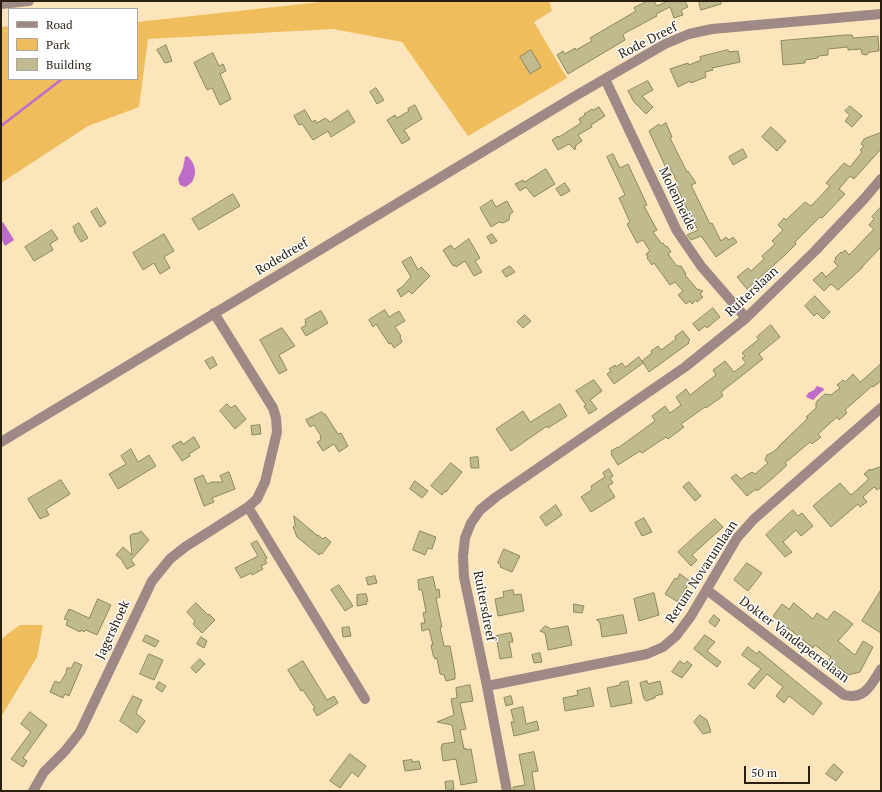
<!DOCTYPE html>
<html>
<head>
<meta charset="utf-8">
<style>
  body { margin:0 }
  #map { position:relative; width:882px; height:792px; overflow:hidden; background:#fce5bb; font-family:"PT Serif",serif }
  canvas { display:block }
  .frame { position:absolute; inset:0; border:2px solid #281f0f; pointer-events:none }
  .legend { position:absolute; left:8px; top:8px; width:130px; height:72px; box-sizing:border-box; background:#fff; border:1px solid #a9a59f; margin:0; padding:5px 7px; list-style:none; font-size:12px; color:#281f0f }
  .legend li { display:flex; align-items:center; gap:8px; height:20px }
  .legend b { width:20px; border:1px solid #a9a59f }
  .scale { position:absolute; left:744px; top:766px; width:66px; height:18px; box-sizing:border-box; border:2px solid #281f0f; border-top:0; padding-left:5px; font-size:12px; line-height:14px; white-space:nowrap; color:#281f0f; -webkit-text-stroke:3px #fff; paint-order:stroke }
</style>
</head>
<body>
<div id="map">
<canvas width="882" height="792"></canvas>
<div class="frame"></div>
<ul class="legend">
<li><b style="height:5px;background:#9f8987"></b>Road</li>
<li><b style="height:11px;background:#efbd5b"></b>Park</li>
<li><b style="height:11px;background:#c0bb8e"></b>Building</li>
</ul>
<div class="scale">50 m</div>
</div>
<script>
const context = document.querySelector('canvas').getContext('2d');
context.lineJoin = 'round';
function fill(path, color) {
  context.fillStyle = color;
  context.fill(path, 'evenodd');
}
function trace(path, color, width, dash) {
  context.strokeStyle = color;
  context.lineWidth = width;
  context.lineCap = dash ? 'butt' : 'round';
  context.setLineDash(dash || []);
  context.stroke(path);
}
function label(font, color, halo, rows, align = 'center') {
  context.font = font + ' "PT Serif",serif';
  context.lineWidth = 3;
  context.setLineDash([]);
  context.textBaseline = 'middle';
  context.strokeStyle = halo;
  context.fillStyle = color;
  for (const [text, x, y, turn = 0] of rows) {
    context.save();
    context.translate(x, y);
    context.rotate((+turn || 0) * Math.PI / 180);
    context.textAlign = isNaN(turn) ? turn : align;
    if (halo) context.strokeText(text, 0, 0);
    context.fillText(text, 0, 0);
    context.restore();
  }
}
fill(new Path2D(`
  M330,1H549L552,11L534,22L567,78L468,136L402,42L333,29L148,39L139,107L88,126L1,183V27L9,26V79H137V22Z
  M20,625H43L37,657L1,717V639Z`), '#efbd5b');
fill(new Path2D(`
  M187,156C198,164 198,182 185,187L180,185L178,179L183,168L185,157Z
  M3,222L14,240L5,246L1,239V223Z
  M817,386L823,388L824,390L820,393L813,400L806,397L808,393L814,390Z`), '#bd6cc9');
trace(new Path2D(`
  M1,126L62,79`), '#bd6cc9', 2.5);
const building = new Path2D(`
  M648,1H654L657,6L668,1H685L688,7L681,10L683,15L674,18L670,7L656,14L657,16L625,33L623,35L625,40L568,74L557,55L563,51L565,54L575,48L576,50L592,41L590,38L636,11L634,8Z
  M699,1H721V4L701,10Z
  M846,35H852L853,38L878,36L879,51L870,52L866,55L862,54L861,49L848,50V47L828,49V55L818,56V58L805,60V63L783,65L781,41Z
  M166,45L172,61L165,63L157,50Z
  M531,50L541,67L530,74L520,57Z
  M728,50L729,52L738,51L740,62L712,68L713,70L705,72L706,77L691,83L690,81L678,87L670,69L688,63L689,65L701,60L700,57Z
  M213,53L219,66L223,64L226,71L220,74L231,99L220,105L212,88L207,90L194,63Z
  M648,81L653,90L642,96L653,107L646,114L634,102L628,91Z
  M376,88L384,100L377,104L370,92Z
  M415,105L422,119L404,130L410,139L402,144L387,120L395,115L397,118L409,111L408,109Z
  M850,106L862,116L852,127L845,121L850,115L845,111Z
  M599,107L605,116L591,125L592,127L578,135L582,141L576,145L575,150L569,144L558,150L552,140L558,136L559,137L581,123L579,119L585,115L584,114L592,109L593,110Z
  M305,110L312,122L315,120L317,123L325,118L330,122L348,110L355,122L331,137L328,131L313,140L302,124L299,125L294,116Z
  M666,123L672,137L670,138L687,172L688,171L696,183L691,185L710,224L712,223L721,241L726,237L729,240L733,237L737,242L716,257L701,236L691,240L687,235L698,230L683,201L676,185L678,184L669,166L666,168L649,131L659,124L660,126Z
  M771,127L786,141L777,151L762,137Z
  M881,133V149L854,179L850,176L839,189L845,194L822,218L820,217L795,242L796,244L784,256L747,289L737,277L748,268L751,271L764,259L762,256L775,244L772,241L783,230L778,225L784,218L786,220L805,202L811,206L830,186L826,183L834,174L844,163L850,167L862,152L860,150L864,146L861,144L864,139Z
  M743,149L747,157L733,165L729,157Z
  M613,154L620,168L628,164L647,205L644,206L657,230L653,232L662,244L663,243L666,247L667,246L671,252L668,254L677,266H681L686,274L685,275L697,289L703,291L700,294L703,297L697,302L696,300L692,304L690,301L686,304L678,295L683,291L675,282L670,285L654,263L652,265L647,258L648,257L646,254L650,251L643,240L637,243L627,224L630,222L619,198L625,195L607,157Z
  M546,169L555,184L534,197L526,187L520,191L515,184L523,180L524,182Z
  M565,183L570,191L561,196L556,189Z
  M233,194L240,206L199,230L192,219Z
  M492,200L496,207L507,201L513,212L510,214L509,220L503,223L499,222L491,227L480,208Z
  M881,207V247L862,267H863L838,290L831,284L824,291L813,280L822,272L826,277L838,266L834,262L836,259L835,258L841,252L842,253L845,250L849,255L874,229L869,225L874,219L872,217Z
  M97,208L106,223L100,227L91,212Z
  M79,223L88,238L81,242L74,231L75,230L73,227Z
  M52,230L58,239L50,244L53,250L34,261L25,247Z
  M164,234L174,251L164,257L170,268L160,274L154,263L143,270L133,253Z
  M492,234L497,241L491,244L487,237Z
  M469,239L480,258L475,261L482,272L474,276L465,261L456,267L455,265L453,266L443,250L451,245L454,249Z
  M411,257L418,270L421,267L430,276L412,294L409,291L401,297L397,290L402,287L411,277L402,262Z
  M510,266L515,272L506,277L502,271Z
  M815,296L830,312L823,319L817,313L814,316L805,306Z
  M713,308L720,317L707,328L705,326L699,331L693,324Z
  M385,310L389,317L399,311L405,321L395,327L401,336L400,337L402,342L394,348L391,343L389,344L376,324L373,327L369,320Z
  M321,311L328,323L306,336L301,328L306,325L305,322L306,321L305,320Z
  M525,315L531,321L523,328L517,322Z
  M771,325L780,337L759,354L763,359L721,392L723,396L706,408L705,407L681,424L684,427L668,439L666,437L642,453L640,451L618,465L611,454L612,453L611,451L618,447V448L655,421L652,416L665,406L670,413L681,405L676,397L686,389L690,395L716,375L713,370L725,361L734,372L746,363L742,358L745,356L742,353L759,339L757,337Z
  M282,328L295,346L279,355L287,370L279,374L260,340Z
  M683,331L690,340L688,342L689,343L649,372L642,361L652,353L651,351L658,346L661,350L676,339L675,337Z
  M213,357L217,365L210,369L205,361Z
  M639,357L643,363L614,384L607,374L611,371L609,369L615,365L616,367L622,363L625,367Z
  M881,364V381L873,387L872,386L845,410L847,413L839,420L837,417L818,434L821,437L812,444L810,442L785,463L787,465L772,479L757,491L756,489L747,496L731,478L736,474L741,479L752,472L755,474L768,463L765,460L767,455L773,452L779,447V446L808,418L806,417L816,408V402L825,394L831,395L840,388L837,385L843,380L845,382L853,374L860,382Z
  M594,380L602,391L590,400L597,409L589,414L584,406L586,405L576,391Z
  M227,404L231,408L235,405L246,419L235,429L220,411Z
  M560,404L567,416L548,428L547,426L511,451L496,429L523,411L530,422Z
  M322,412L323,414H325L338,434L341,433L348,446L339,452L334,444L323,451L317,442L321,440L320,437L321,436L314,425L310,427L306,420Z
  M260,425L261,434L252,435L251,426Z
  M194,437L200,447L189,454L190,456L182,461L172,446L181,441L183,444Z
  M131,449L138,462L149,455L156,466L118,489L109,474L126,464L121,456Z
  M478,457L479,468H471L470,458Z
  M451,463L462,472L446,492L445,491L442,495L431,486Z
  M881,467V487L877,490L874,487L863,497L867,502L860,507L858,504L831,527L813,506L840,483L851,495L868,480V478L864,474L870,469V470Z
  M609,469L613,476L610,478L613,483L608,486L615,497L591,512L581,497L590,491L592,489L591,486L605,477L603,473Z
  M229,472L235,489L212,498L214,502L204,506L194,479L203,475L207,484L212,482H223L220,476Z
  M61,480L70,494L46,509L49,515L40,519L28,499Z
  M415,481L428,491L422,498L410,489Z
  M689,482L701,496L695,501L683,487Z
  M556,505L562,515L546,526L540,517Z
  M793,510L798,516L802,513L813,526L801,536L796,530L783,542L792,552L785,557L766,535Z
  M294,516L318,536V535L323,539L325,537L331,542L322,554L320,553L319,555L297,537L293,527L295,526Z
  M644,518L652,532L642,536L635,523Z
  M715,519L723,527L692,555L697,560L691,566L678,552Z
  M141,531L149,540L131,560L135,565L127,569L121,559L116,555L123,547L132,555L130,536L132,534L139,533Z
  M420,531L436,537L432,549L428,548L425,555L413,550Z
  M257,541L267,558L265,560L267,563L261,566L263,569L252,575L251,573L241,578L235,568L258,556L251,544Z
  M504,549L520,556L512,572L500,567L501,565L498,563Z
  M747,563L762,573L748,591L734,580Z
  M680,574L690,581L678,602L665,594L675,578L677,579Z
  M375,576L377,583L368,585L366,578Z
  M433,577L436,590L439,589L440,597L436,598L442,627H440L444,646H450L455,673V679L446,681L444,675L440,674L437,658L435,659L433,655L431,645H433L429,629L422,631L421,623H425L423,613L426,612L422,590H419L418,580Z
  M339,585L353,606L345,611L331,590Z
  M513,590L514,595L521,594L524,611L498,616L495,599L504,597L503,592Z
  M881,590V633L862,621Z
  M654,593L659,615L639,621L634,599Z
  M366,594L368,601L366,602L367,604L357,606V595Z
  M98,599L111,605L97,635L86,630L84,632L81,630L80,632L66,625L68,620L64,619L69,609L89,618Z
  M196,603L208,615L209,614L215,620L202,633L193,624L195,621L187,612Z
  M794,603L813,619L817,613L827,620L834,611L842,616L853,624L838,641L855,655L863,641L873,647L860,672L848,675L829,660L831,657L815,645L813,648L773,616L782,604L789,609Z
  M574,604L584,606L582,613L574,612Z
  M623,615L627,633L602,637L600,623L597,620Z
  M714,615L720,620L715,627L709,622Z
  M546,626L551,629L568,626L572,645L548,650L545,633L540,631L544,627Z
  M349,627L351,636L343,637L342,628Z
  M511,633L513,642H509L512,657L500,659L496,636Z
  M146,635L159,641L155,647L143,641Z
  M705,635L715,642L707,651L721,662L717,667L694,649Z
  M201,637L207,641L204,648L197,644Z
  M748,647L757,654L759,651L822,703L813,715L789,696L784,703L776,696L783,687L767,674L754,689L748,684L761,669L742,655Z
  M540,653L542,662L534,663L532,655Z
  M149,654L163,660L154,680L140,674Z
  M200,659L205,664L196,673L191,668Z
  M303,661L327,700L334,696L338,703L317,716L313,709L315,708L303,690L301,691L288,670Z
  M680,661L684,664L687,661L692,665L682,678L672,672Z
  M75,662L82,665L69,696L65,694L63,698L50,692L55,681L60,683L66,673L67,668H71Z
  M628,681L632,703L611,707L607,688L620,685V683Z
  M647,681L648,684L660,681L663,694L655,696V698L646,701L644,699L640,683Z
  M159,682L166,686L162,692L156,688Z
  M470,685L473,701L460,703L466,729L460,730L464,749L466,748V750L471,749L477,782L461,785L456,759L443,761L441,747H442V744L455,742L452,725L437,722L454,715L451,699L457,698L456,688Z
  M590,688L594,706L565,711L563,698L578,695L577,691Z
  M133,696L142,700L136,713L145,721L137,733L120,721Z
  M511,696L513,704L506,706L504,698Z
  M523,707L526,724L537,721L539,730L514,736L511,722H514L511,710Z
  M30,712L47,725L23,758L27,761L23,767L11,759L31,732L21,724Z
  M700,715L707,720L711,732L703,734L694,722Z
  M534,752L538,771L532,772L535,791H513V787L525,785L519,755Z
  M350,754L366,766L358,777L352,772L340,788L330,781Z
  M412,760V762L419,761L421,769L405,771L403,761Z
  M834,764L843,772L836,781L826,774Z
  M453,781L454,789L446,791L445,782Z`);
fill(building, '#c0bb8e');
trace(building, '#8d885d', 1);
trace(new Path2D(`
  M1,4L29,1
  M605,79L677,231L701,266L746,318
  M1,442L577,95L665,44L689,34L712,29L881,14
  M248,507L365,699
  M707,590L844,695C865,700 871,685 881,669
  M487,686L647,654L663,647L676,636L691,616L737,538L754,519L881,408
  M33,791L44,772L65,751L80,732L152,581L170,559L185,547L248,507L257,499L265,482L277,432L276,418L273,408L214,313
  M507,791L487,686L464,577L463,556L465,538L471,523L480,510L496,497L685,367L746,318L815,251L864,199L881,179`), '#9f8987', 10);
label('13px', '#281f0f', '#fff', [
  ["Rode Dreef",648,41,-27],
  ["Molenheide",677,199,64],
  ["Rodedreef",282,257,-31],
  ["Ruiterslaan",752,292,-43],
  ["Rerum Novarumlaan",702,572,-57],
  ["Ruitersdreef",484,606,79],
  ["Jagershoek",113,630,-65],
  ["Dokter Vandeperrelaan",794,640,37]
]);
</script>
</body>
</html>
